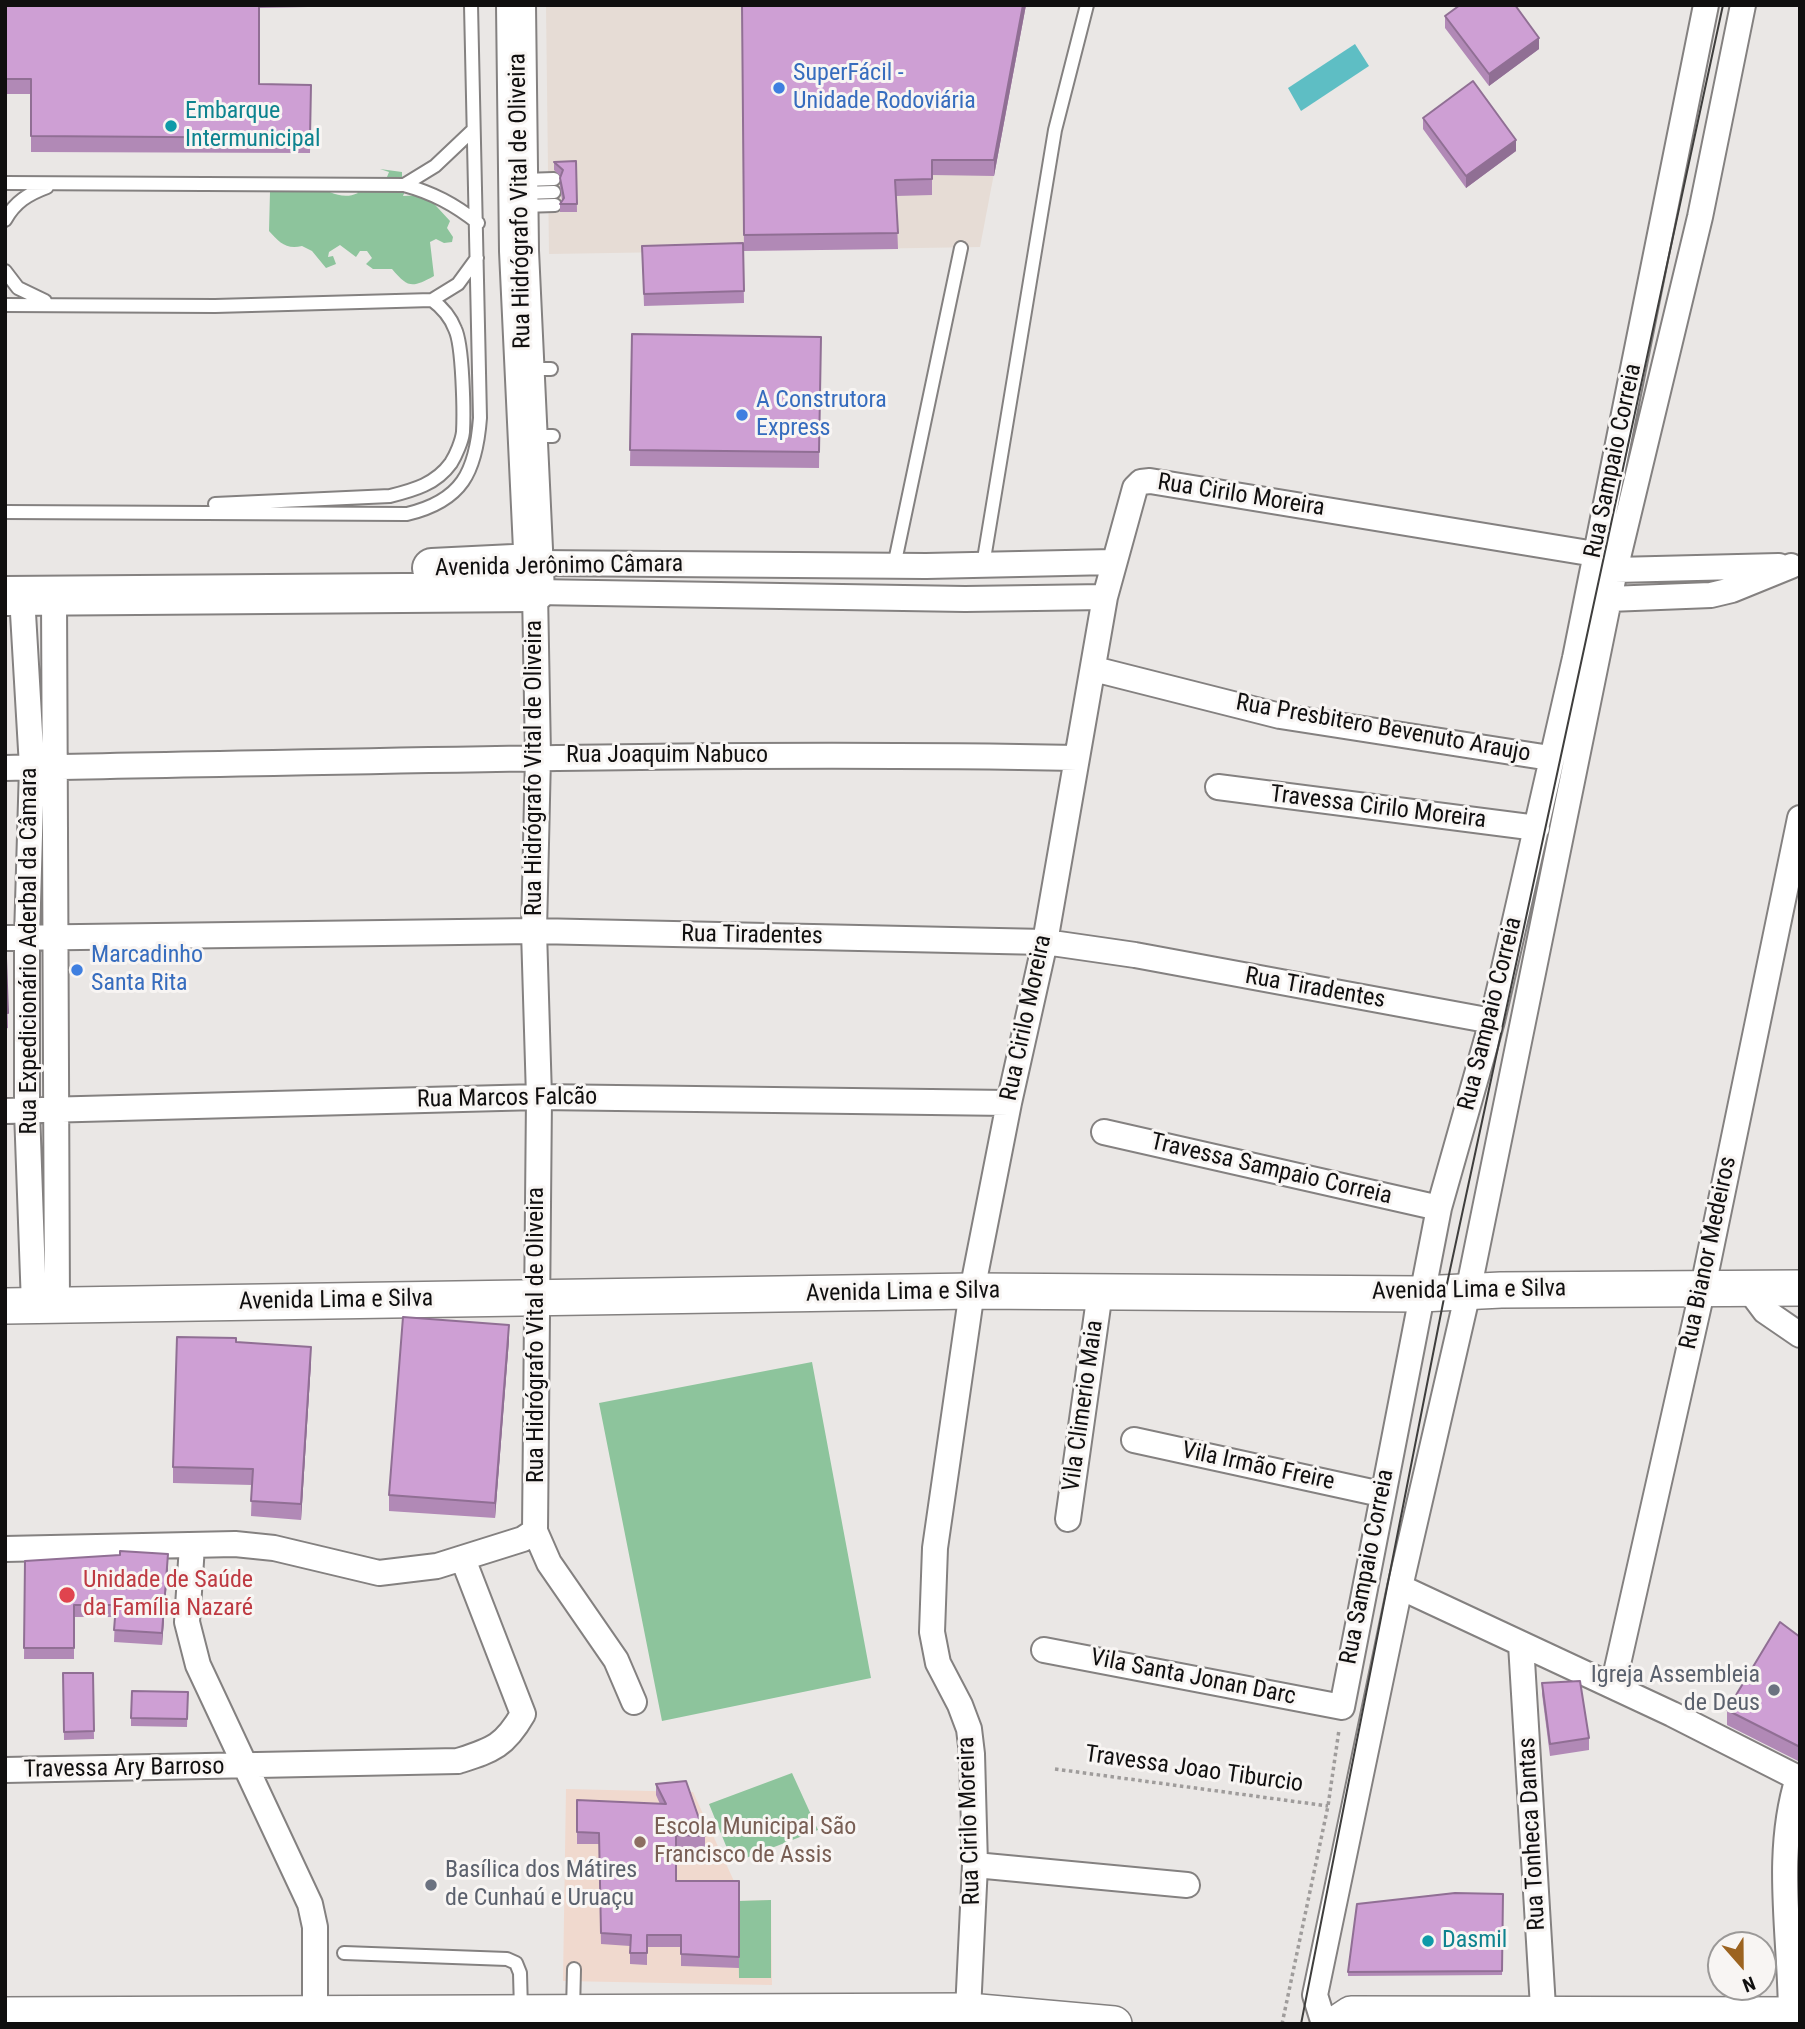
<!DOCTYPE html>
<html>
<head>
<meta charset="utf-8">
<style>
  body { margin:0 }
  #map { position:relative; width:1805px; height:2029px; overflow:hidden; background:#eae7e5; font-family:"Roboto Condensed",sans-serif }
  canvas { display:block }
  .frame { position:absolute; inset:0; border:7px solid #100f0f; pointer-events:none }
  .north { position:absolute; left:1707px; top:1931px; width:70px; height:70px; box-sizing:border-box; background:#f8f5f3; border:2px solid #9b9998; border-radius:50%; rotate:159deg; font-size:19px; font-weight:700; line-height:28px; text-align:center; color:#100f0f }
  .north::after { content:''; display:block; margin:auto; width:24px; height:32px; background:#9c6320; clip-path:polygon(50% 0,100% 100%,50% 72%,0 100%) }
</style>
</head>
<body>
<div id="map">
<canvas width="1805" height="2029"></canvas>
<div class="frame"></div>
<div class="north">N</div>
</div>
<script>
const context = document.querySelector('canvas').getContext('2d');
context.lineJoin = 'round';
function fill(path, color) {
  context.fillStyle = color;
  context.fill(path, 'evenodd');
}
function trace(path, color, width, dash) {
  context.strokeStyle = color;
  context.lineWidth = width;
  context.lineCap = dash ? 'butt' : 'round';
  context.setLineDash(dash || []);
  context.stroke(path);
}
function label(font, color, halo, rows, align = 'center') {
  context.font = font + ' "Roboto Condensed",sans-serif';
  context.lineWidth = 6;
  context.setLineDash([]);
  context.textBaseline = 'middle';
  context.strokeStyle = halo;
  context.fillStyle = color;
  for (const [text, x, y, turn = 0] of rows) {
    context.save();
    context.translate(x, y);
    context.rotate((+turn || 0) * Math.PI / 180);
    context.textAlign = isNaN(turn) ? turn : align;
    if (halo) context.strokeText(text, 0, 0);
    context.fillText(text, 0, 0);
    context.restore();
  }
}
fill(new Path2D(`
  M546,5H1026L980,247L549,254Z`), '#e6dcd5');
fill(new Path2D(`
  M566,1789L693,1792L739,1892V1901L771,1900L772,1985L563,1981Z`), '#f0d9ce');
fill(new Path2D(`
  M380,169L402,172V179L408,184L403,196L426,195L450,221L447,228L453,237L452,242L444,243L436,239L430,242L434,276C412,288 408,288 392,269H373L366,264L372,258L367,251H360L356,257L340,245L329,252L328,257L333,256L336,264L326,268L312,251L302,246C286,250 279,242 269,231L270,192L278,189L318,192L314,187C330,190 341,201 358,193L355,190L358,179L387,177L389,172Z
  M812,1362L871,1678L662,1721L599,1403Z
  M792,1773L818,1830L733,1863L709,1804Z
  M771,1900V1978H739L738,1901Z`), '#8dc49c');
fill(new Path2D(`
  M1355,44L1369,66L1301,111L1288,88Z`), '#5ebec4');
const lane = new Path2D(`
  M523,180L554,179
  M5,183L404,185C433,193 454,204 478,223
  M404,185L435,166L473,130
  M522,193L554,192
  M522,206L555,205
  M5,220C15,202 28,194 47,187
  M5,271L18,288L45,301
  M5,305L215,306L432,300L458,284L477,258
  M527,369H551
  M532,436H553
  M215,504L390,496C414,490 436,484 451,463C456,455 462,441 463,432C464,413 463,345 455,329C450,316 443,308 432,300
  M5,512L407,514C462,501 476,472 480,418L471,5
  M983,565L1055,130L1087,5
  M894,566L961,248
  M344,1953L507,1959L516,1963L520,1973L521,2010
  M573,2011L574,1969`);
const street = new Path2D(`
  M534,563L926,566L1113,562
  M1615,570L1779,566
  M22,596L32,767L27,937V1111L34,1305
  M54,596L57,1305
  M1609,599L1711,595L1732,590L1791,566
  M1094,669L1280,716L1550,758
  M5,768C363,762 720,751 1077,758
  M1218,787L1537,828
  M5,938L534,931L1045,942L1135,955L1492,1021
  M5,1111L539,1097L1009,1103
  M1104,1132L1439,1208
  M1747,1287L1765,1311L1800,1335
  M1134,1440L1381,1494
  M1068,1519L1100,1292
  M535,1531L539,1097L534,931L538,756L535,592L965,599L1105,597
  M535,1531L549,1563L616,1660L634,1702
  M192,1546L187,1622L198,1665L310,1904L315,1927V2014
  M5,1549L235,1544L274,1548L379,1573L437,1566L523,1539L535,1531
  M1400,1587L1672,1714L1800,1779
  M1521,1644L1544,2024
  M1044,1650L1342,1707L1439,1208L1492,1021L1575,658L1706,5
  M1613,1686L1703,1287L1800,818
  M5,1770L458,1761C492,1750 504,1747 523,1714L463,1559
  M975,1865L1187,1885
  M968,2011L975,1865L972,1754L969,1729L960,1705L938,1663L932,1632L935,1548L972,1291L1009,1103L1045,942L1105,597L1135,488L1141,482L1150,481L1595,554
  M1324,2024L1315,1995L1400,1587L1468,1292L1615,570L1700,217L1743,5
  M1791,2024C1792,1942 1773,1858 1798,1778`);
const secondary = new Path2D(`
  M5,1306L972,1291L1421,1294L1501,1290L1800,1288
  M5,2015L968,2011L1114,2024
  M1336,2024L1351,2014L1800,2015`);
const primary = new Path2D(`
  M432,568L534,563
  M5,596L535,592L519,251L516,5`);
trace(lane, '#848180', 16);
trace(street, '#848180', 28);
trace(secondary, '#848180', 38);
trace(primary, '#848180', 42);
trace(new Path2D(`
  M1055,1769L1328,1806
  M1282,2024L1328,1806L1339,1730`), '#9f9c9b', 3.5, [3.5, 3.5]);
trace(lane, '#fff', 12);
trace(street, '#fff', 24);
trace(secondary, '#fff', 35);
trace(primary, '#fff', 38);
trace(new Path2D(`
  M1301,2024L1445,1293L1723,5`), '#3f3e3d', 2);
fill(new Path2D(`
  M5,5H308V7L259,8V84L311,85L310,153L31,152V94H5Z
  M742,5H1026L994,176L932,175V195L896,196L898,249L744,251Z
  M1445,16L1539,49L1489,86L1445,28Z
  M1423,118L1516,151L1466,188L1423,129Z
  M576,161L577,212H560V204L562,200L560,186V176L554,170V162Z
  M743,243L744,303L644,306L642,246Z
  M632,334L821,337L819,468L630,466Z
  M5,958H6L8,1028L5,1029Z
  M509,1340L495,1518L389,1511V1495Z
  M236,1342L311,1362L301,1520L251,1516L252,1485L173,1483V1467Z
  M25,1561L168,1566L162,1645L114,1642L115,1617H74V1659H24Z
  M1800,1637V1762L1727,1725V1710Z
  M63,1673H93L94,1739L64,1740Z
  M1542,1683L1589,1738V1750L1550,1756L1542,1694Z
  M188,1692L187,1727L131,1726V1718Z
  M656,1784L705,1836V1848L676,1847V1881H739V1968L681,1966V1947H647V1965L630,1964V1946L601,1944L599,1844H577V1800L660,1804L656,1795Z
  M1503,1894L1502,1975L1348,1976V1972Z`), '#b189b6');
fill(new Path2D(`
  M1023,5H1026L994,176V160Z
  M1539,38V49L1489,86V74Z
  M1516,140V151L1466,188V176Z
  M509,1325V1340L495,1518V1503Z
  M311,1347V1362L301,1520V1504Z
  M168,1554V1566L162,1645V1633Z`), '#906f94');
const building = new Path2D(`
  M5,5H259V84L311,85L310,138L31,136V79H5Z
  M742,5H1023L994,160H932V179L895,180L898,233L744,235Z
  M1460,5H1515L1539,38L1489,74L1445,16Z
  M1473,81L1516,140L1466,176L1423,118Z
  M576,161L577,204H560L564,198L560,178L563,170L554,162Z
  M743,243L744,291L644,294L642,246Z
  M632,334L821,337L819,452L630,450Z
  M5,958H6L8,1013H5Z
  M403,1317L509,1325L495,1503L389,1495Z
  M177,1337L236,1338V1342L311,1347L301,1504L251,1501L253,1469L173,1467Z
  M120,1551L168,1554L162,1633L114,1630L116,1605H74V1648H24L25,1561L120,1555Z
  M1780,1622L1800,1637V1747L1727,1710Z
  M63,1673H93L94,1731L64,1732Z
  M1580,1681L1589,1738L1550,1744L1542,1683Z
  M132,1691L188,1692L187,1719L131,1718Z
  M686,1781L705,1836L676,1835V1881H739V1957L681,1954V1935H647V1953H630L631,1935L601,1933L599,1833L577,1832V1800L666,1804L656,1784Z
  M1455,1893L1503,1894L1502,1971L1348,1972L1357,1904Z`);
fill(building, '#ce9fd4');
trace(building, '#906f94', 2);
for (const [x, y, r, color] of [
  [779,88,7,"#3f7fe0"],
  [171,126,7,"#0f9aa8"],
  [742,415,7,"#3f7fe0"],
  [77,970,7,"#3f7fe0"],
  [67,1595,9,"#e0444e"],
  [1774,1690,7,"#6b7280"],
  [640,1842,7,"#8d6e63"],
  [431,1885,7,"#6b7280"],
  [1428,1941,7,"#0f9aa8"]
]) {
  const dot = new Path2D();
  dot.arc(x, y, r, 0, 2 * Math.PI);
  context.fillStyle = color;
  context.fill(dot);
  trace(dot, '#f8f5f3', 2.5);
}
label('24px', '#366cbe', '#f8f5f3', [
  ["SuperFácil -",793,74],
  ["Unidade Rodoviária",793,102],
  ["A Construtora",756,401],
  ["Express",756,429],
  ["Marcadinho",91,956],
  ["Santa Rita",91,984]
], 'left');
label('24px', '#0d838f', '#f8f5f3', [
  ["Embarque",185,112],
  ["Intermunicipal",185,140],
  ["Dasmil",1442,1941]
], 'left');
label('24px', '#100f0f', '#f8f5f3', [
  ["Rua Hidrógrafo Vital de Oliveira",521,201,-91],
  ["Rua Sampaio Correia",1614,461,-78],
  ["Rua Cirilo Moreira",1241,496,9],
  ["Avenida Jerônimo Câmara",559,567,-1],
  ["Rua Presbitero Bevenuto Araujo",1383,729,10],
  ["Rua Joaquim Nabuco",667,756],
  ["Rua Hidrógrafo Vital de Oliveira",535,768,-90],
  ["Travessa Cirilo Moreira",1378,808,7],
  ["Rua Tiradentes",752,936,1],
  ["Rua Expedicionário Aderbal da Câmara",30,951,-90],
  ["Rua Tiradentes",1315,989,10],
  ["Rua Sampaio Correia",1491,1014,-76],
  ["Rua Cirilo Moreira",1027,1018,-78],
  ["Rua Marcos Falcão",507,1099,-1],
  ["Travessa Sampaio Correia",1271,1170,13],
  ["Rua Bianor Medeiros",1709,1253,-78],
  ["Avenida Lima e Silva",1469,1291,-1],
  ["Avenida Lima e Silva",903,1293,-1],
  ["Avenida Lima e Silva",336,1301,-1],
  ["Rua Hidrógrafo Vital de Oliveira",537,1335,-90],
  ["Vila Climerio Maia",1084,1406,-82],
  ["Vila Irmão Freire",1258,1467,12],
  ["Rua Sampaio Correia",1368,1567,-79],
  ["Vila Santa Jonan Darc",1193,1678,11],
  ["Travessa Ary Barroso",124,1769,-1],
  ["Travessa Joao Tiburcio",1194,1770,8],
  ["Rua Cirilo Moreira",970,1821,-92],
  ["Rua Tonheca Dantas",1533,1834,-93]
]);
label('24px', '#be3a42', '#f8f5f3', [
  ["Unidade de Saúde",83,1581],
  ["da Família Nazaré",83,1609]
], 'left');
label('24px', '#5b616d', '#f8f5f3', [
  ["Igreja Assembleia",1760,1676],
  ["de Deus",1760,1704],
  ["Basílica dos Mátires",445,1871,"left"],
  ["de Cunhaú e Uruaçu",445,1899,"left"]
], 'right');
label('24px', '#785e54', '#f8f5f3', [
  ["Escola Municipal São",654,1828],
  ["Francisco de Assis",654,1856]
], 'left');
</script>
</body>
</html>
